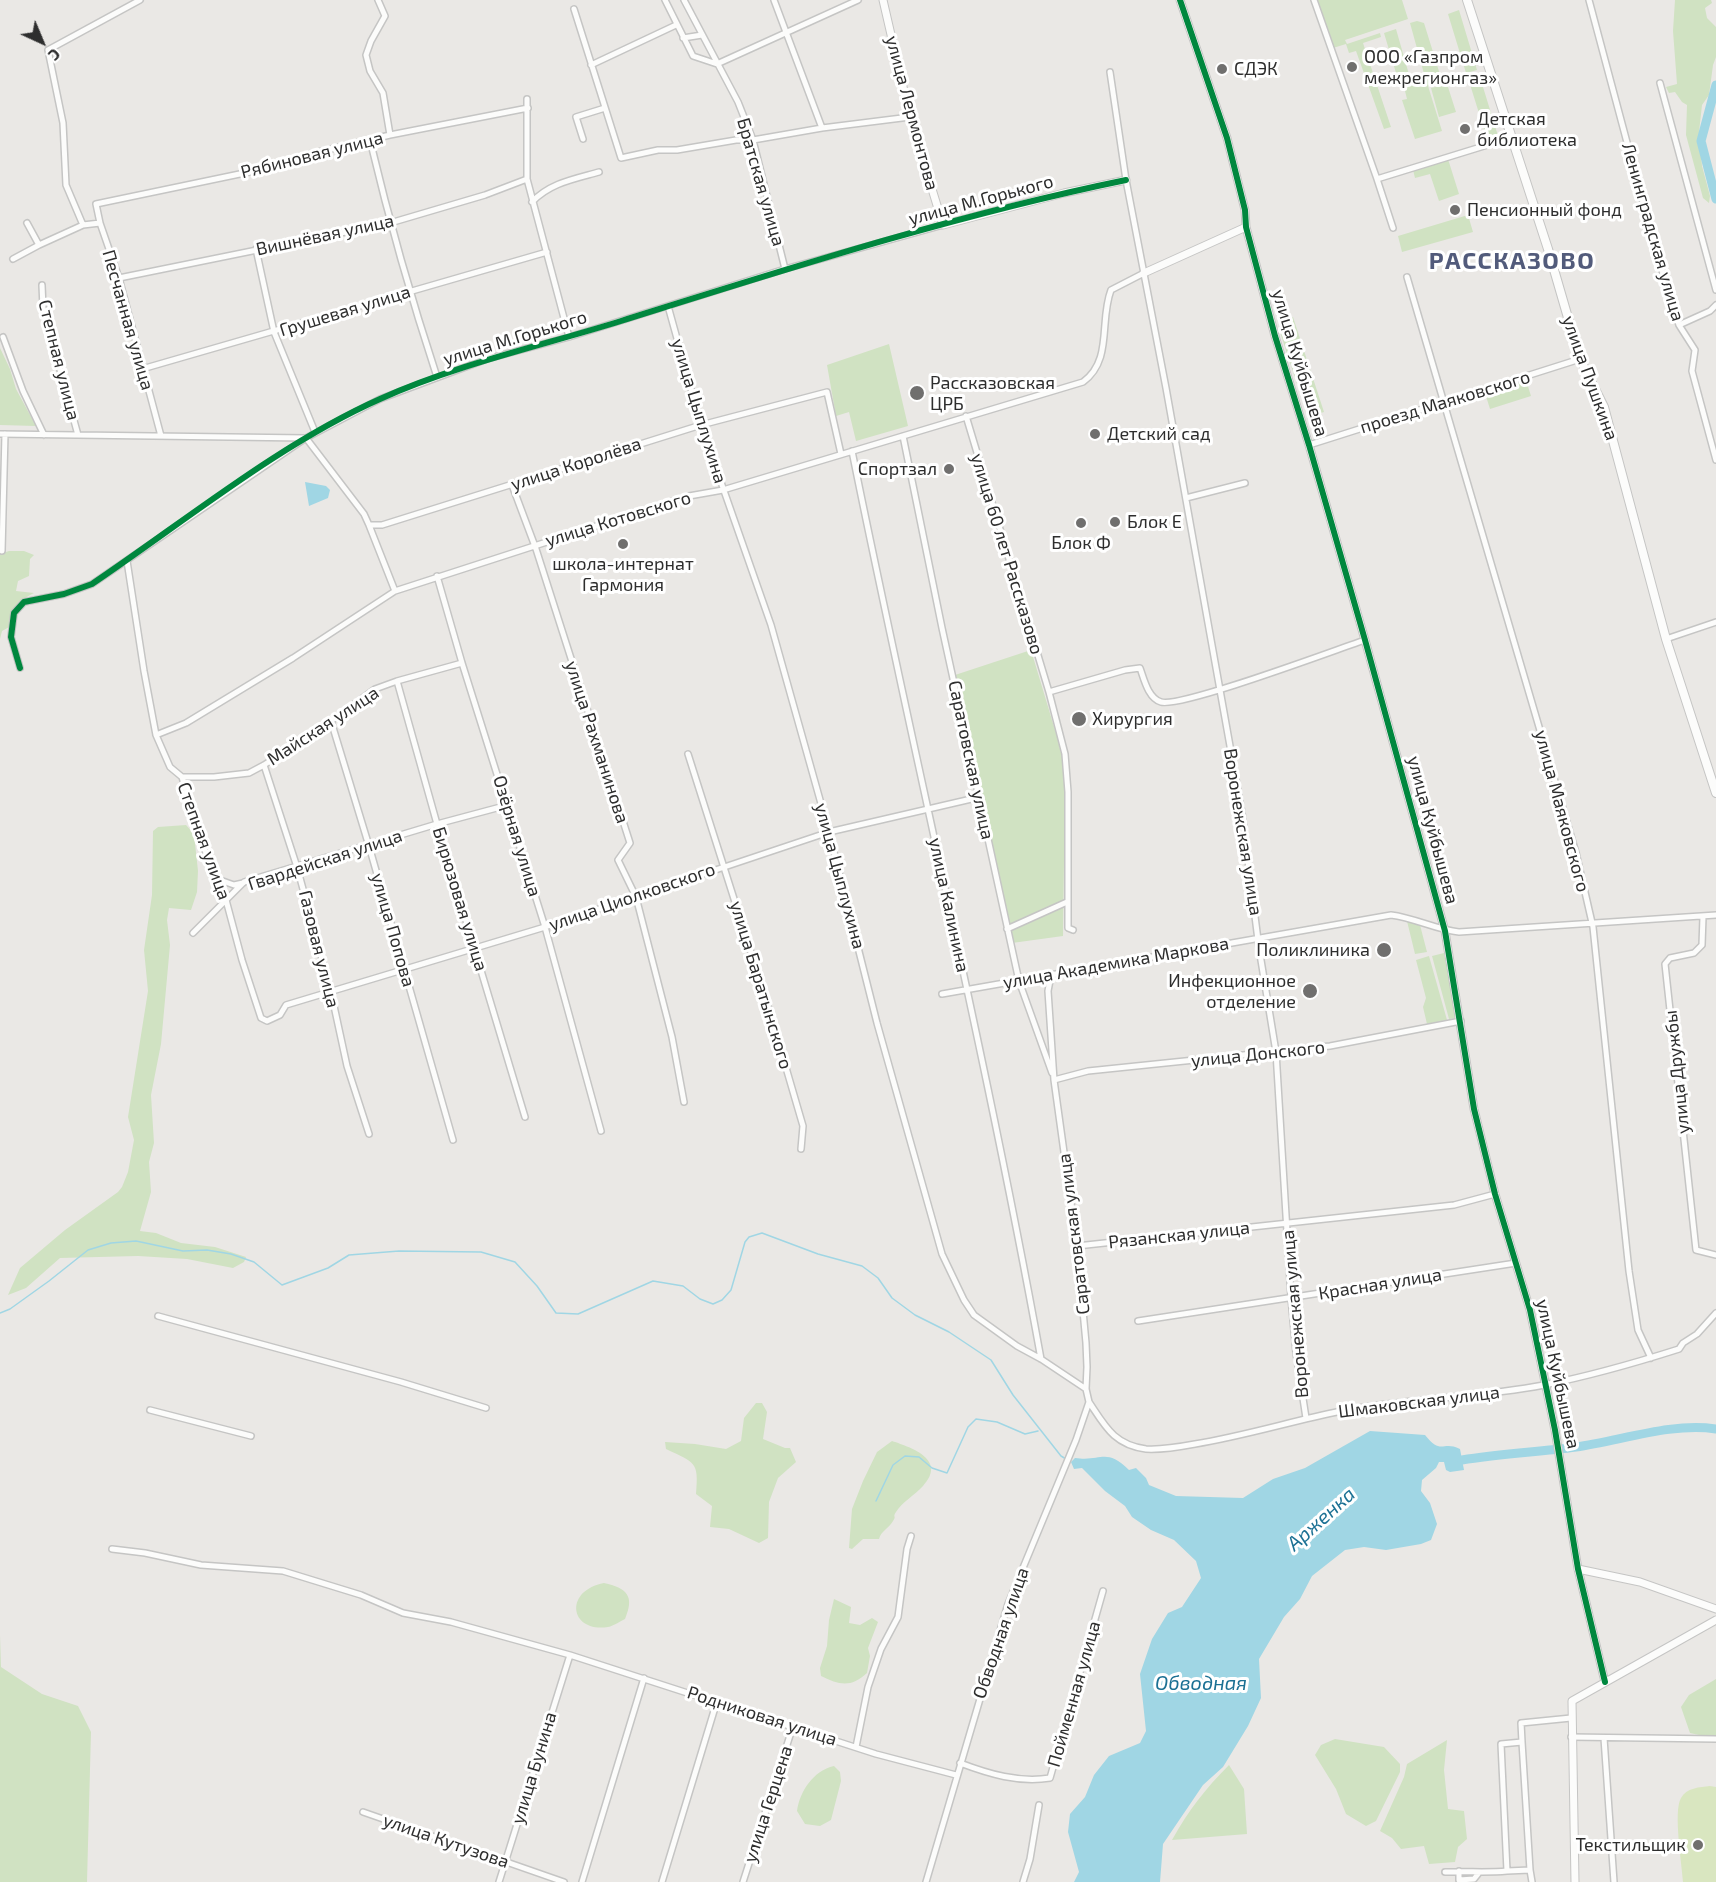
<!DOCTYPE html>
<html>
<head>
<meta charset="utf-8">
<style>
  body { margin:0 }
  #map { position:relative; width:1716px; height:1882px; overflow:hidden; background:#eae8e5; font-family:"Exo 2",sans-serif }
  canvas { display:block }
  .north { position:absolute; left:12px; top:12px; width:60px; height:60px; -webkit-text-stroke:4px #fff; paint-order:stroke; rotate:136deg; font-size:16px; font-weight:700; line-height:24px; text-align:center; color:#2e2e2e }
  .north::after { content:''; display:block; margin:auto; width:21px; height:27px; background:#2e2e2e; clip-path:polygon(50% 0,100% 100%,50% 72%,0 100%) }
</style>
</head>
<body>
<div id="map">
<canvas width="1716" height="1882"></canvas>
<div class="north">С</div>
</div>
<script>
const context = document.querySelector('canvas').getContext('2d');
context.lineJoin = 'round';
function fill(path, color) {
  context.fillStyle = color;
  context.fill(path, 'evenodd');
}
function trace(path, color, width, dash) {
  context.strokeStyle = color;
  context.lineWidth = width;
  context.lineCap = dash ? 'butt' : 'round';
  context.setLineDash(dash || []);
  context.stroke(path);
}
function label(font, color, halo, rows, align = 'center') {
  context.font = font + ' "Exo 2",sans-serif';
  context.lineWidth = 6;
  context.setLineDash([]);
  context.textBaseline = 'middle';
  context.strokeStyle = halo;
  context.fillStyle = color;
  for (const [text, x, y, turn = 0] of rows) {
    context.save();
    context.translate(x, y);
    context.rotate((+turn || 0) * Math.PI / 180);
    context.textAlign = isNaN(turn) ? turn : align;
    if (halo) context.strokeText(text, 0, 0);
    context.fillText(text, 0, 0);
    context.restore();
  }
}
fill(new Path2D(`
  M1317,0H1402L1408,19L1345,40L1347,44L1380,33L1381,37L1363,43L1391,127L1384,129L1356,51L1349,53L1346,44L1333,48Z
  M1675,0H1711L1712,3L1705,8L1707,18L1716,27V57L1713,65L1709,95L1702,105L1699,132L1702,166L1710,196L1709,203L1703,198L1686,135L1687,105L1682,102L1675,92L1669,93L1666,87L1677,84L1673,31Z
  M1459,10L1477,70L1466,73L1448,14Z
  M1417,21L1424,23L1442,81L1428,86L1442,131L1415,139L1402,100L1407,99L1403,83H1399L1384,33L1396,29L1412,85L1426,81L1410,23Z
  M1479,74L1499,139L1488,142L1468,78Z
  M1443,85L1448,87L1456,112L1439,117L1431,88Z
  M1448,159L1459,194L1439,201L1430,174L1415,178L1413,170Z
  M1468,215L1473,232L1402,252L1398,236Z
  M1293,317L1324,412L1308,417L1279,329Z
  M889,344L908,426L856,441L849,412L836,416L827,365Z
  M0,348L10,369L16,389L36,426L0,425Z
  M1526,380L1531,396L1490,409L1485,393Z
  M9,551H24L34,555L30,559L29,576L18,581L16,591L34,593C20,600 9,609 11,626L2,631L0,639V554Z
  M1031,650L1058,740L1063,762L1065,785L1063,936L1012,943L955,675Z
  M186,825L194,834L198,871L197,892L191,910L169,908L167,920L170,945L161,1044L151,1095L154,1143L149,1162L151,1192L140,1231L156,1233L181,1243L215,1247L246,1257L244,1262L233,1268L187,1259L138,1256L60,1258L26,1288L8,1295L20,1268L65,1230L118,1192L122,1187L128,1172L134,1140L128,1117L148,991L144,950L152,895L153,831L158,827Z
  M1407,921L1420,925L1427,952L1415,954Z
  M1444,953L1456,1018L1449,1019L1432,956Z
  M1429,956L1447,1020L1427,1024L1423,1007L1426,998L1416,960Z
  M756,1403H762L767,1412L763,1439L785,1448H790L796,1462L778,1478L769,1502L768,1538L759,1543L729,1529L710,1527L712,1506L696,1494C699,1461 695,1463 666,1449L665,1442L695,1444L726,1449L741,1441L744,1418Z
  M892,1441C913,1448 947,1460 923,1486C915,1495 902,1502 896,1512C892,1518 897,1515 893,1521C889,1528 881,1531 879,1539H863L852,1549L849,1548L852,1509L863,1481L877,1452Z
  M604,1583C627,1588 635,1596 625,1619C620,1621 614,1626 608,1627C570,1633 563,1591 604,1583Z
  M834,1599L851,1607L849,1623L860,1625L872,1618L878,1622L868,1648L870,1656L867,1673C851,1688 839,1685 821,1676L820,1668L827,1646L829,1620Z
  M0,1635L1,1667L42,1694L78,1706L91,1732L87,1882H0Z
  M1716,1679V1735H1699L1690,1733L1681,1707L1689,1695Z
  M1335,1739L1384,1747L1400,1764V1772L1376,1821L1366,1826L1346,1814L1336,1789L1315,1755L1321,1745Z
  M1447,1740L1444,1770L1448,1809L1464,1811L1467,1839L1458,1847L1455,1862L1429,1864L1424,1846L1401,1849L1392,1838L1380,1831L1404,1777L1407,1764Z
  M1229,1765L1244,1789L1247,1834L1172,1840C1188,1811 1206,1788 1229,1765Z
  M834,1766L840,1772L841,1781L831,1820L820,1826L805,1824L797,1811C800,1791 813,1771 834,1766Z`), '#d0e2c2');
fill(new Path2D(`
  M1710,1786L1716,1787V1882H1683C1682,1865 1673,1811 1681,1798C1686,1788 1700,1787 1710,1786Z`), '#d9e6c0');
fill(new Path2D(`
  M305,482L326,486L330,490L328,498L309,506Z
  M1370,1431L1425,1435C1442,1456 1442,1440 1460,1449L1464,1470L1450,1472L1446,1470L1444,1462H1439L1436,1468L1422,1480L1421,1491L1430,1503L1437,1524L1431,1540L1421,1544L1386,1550L1364,1547L1345,1550L1312,1576L1300,1599L1284,1617L1259,1659L1261,1698L1248,1726L1223,1767L1203,1785L1163,1844L1160,1882H1074L1079,1872L1068,1832L1070,1814L1085,1797L1094,1775L1109,1756L1140,1743L1146,1731L1140,1674L1152,1639L1168,1613L1182,1607L1201,1578L1196,1561L1174,1540L1151,1530L1132,1517L1125,1506L1105,1491L1082,1468L1074,1469L1071,1462L1075,1458C1102,1462 1105,1447 1129,1470L1136,1468L1146,1478L1149,1485L1176,1496L1243,1498L1273,1479L1305,1468Z`), '#a0d6e4');
trace(new Path2D(`
  M0,1313L10,1309L49,1281L88,1250L111,1243L136,1241L183,1251L207,1250L231,1254L254,1262L282,1285L328,1268L349,1255L399,1251L481,1252L515,1262L537,1286L556,1313L578,1314L653,1281L683,1286L700,1299L713,1304L722,1300L731,1290L745,1242L749,1237L762,1233L818,1254L862,1266L878,1278L892,1298L915,1315L949,1332L991,1360L1013,1395L1061,1456L1066,1459
  M876,1501L893,1465L905,1456L919,1457L932,1468L947,1473L968,1427L976,1419L997,1422L1025,1434L1038,1431`), '#a0d6e4', 1.5);
trace(new Path2D(`
  M1716,85L1701,141L1716,199
  M1462,1460C1500,1454 1538,1452 1576,1447C1620,1441 1672,1422 1716,1429`), '#a0d6e4', 9);
const minor = new Path2D(`
  M378,0L385,16L371,41L366,55L370,71L383,93L390,135
  M665,0L693,56L717,64L858,0
  M684,0L738,102L753,140L785,269
  M774,0L822,128
  M1314,0L1377,179
  M1589,0L1656,251L1679,325L1695,350L1692,371L1716,460
  M574,9L621,158L658,150H677L736,140H753L822,128L910,117
  M683,38L702,35
  M591,65L676,25
  M1110,72L1126,180L1166,388L1242,813L1259,948L1276,1052L1291,1297L1296,1353L1306,1418
  M1660,83L1716,290
  M527,99V179L569,337
  M583,139L576,117L605,108
  M370,140C389,220 411,298 437,377
  M532,202C550,183 574,179 599,172
  M27,223L39,245
  M100,223L83,225L66,185L63,123L48,50L140,0
  M1393,228L1377,179L1510,138
  M256,249L274,332L315,432
  M13,259L39,245L83,225
  M1407,277L1576,853L1593,927L1629,1271L1638,1330L1651,1358
  M119,278L390,223L485,195L527,179
  M42,285L43,308L78,435
  M668,306L701,425L771,625L829,832L877,1023L942,1254L964,1300L974,1315L1017,1346L1041,1359L1086,1389
  M1679,325L1710,311L1716,305
  M3,337L23,391L44,435
  M142,369L547,252
  M966,416L1049,692L1065,754L1068,792V928L1073,930
  M0,434L306,438L364,514L369,525H382L701,425L827,392L841,454
  M161,436L119,278L100,223L96,204L302,161L310,154L390,135L528,108
  M903,436L942,628L1019,981L1052,1073
  M1309,445L1580,359
  M852,451C913,754 986,1055 1041,1359
  M512,485L536,549L630,843L618,860L636,897L672,1037L684,1102
  M1186,498L1245,483
  M369,525L395,591
  M2,551L5,434
  M127,561L144,671L156,735L170,767L182,777L201,841L226,900L242,960L261,1018L267,1021L280,1015L286,1005L545,927L829,832L980,797
  M437,576L462,663L545,927L601,1131
  M1666,639L1716,622
  M20,668L11,637L14,613L24,602L64,594L92,584L306,438L380,399L487,359L569,337L785,269L943,225
  M397,681L437,824L525,1117
  M1049,692L1125,670L1140,668C1144,679 1148,698 1161,702C1181,708 1335,650 1365,640
  M331,721L369,846L453,1140
  M156,735L186,723L293,658L395,591L689,496L723,490L1083,382C1113,360 1099,321 1111,290L1144,273
  M688,754L768,1006L803,1126L801,1149
  M264,765L297,867L331,992L347,1066L369,1134
  M182,777H214L249,773L264,765L331,721L375,689L397,681L462,663
  M217,879L234,885L243,883
  M1703,917L1702,945L1694,953L1670,958L1665,964L1696,1250L1716,1255
  M1007,929L1067,902
  M193,933L244,882L437,824L508,805
  M942,994L1391,915C1415,918 1437,930 1459,932L1716,915
  M1054,1080L1088,1071L1330,1046L1461,1021
  M1077,1246L1454,1205L1495,1194
  M158,1316L401,1382L486,1408
  M1138,1321L1516,1263
  M1089,1402C1105,1426 1114,1445 1146,1449C1162,1450 1179,1447 1195,1444C1244,1436 1292,1421 1341,1411C1408,1398 1477,1398 1544,1385C1589,1376 1635,1363 1679,1349L1683,1343L1697,1334L1716,1313
  M150,1410L251,1436
  M112,1549L145,1553L201,1565L283,1571L361,1595L403,1613L451,1622L570,1655L876,1754L956,1775
  M1571,1737L1716,1739
  M1604,1738L1614,1882
  M1522,1742L1530,1870L1507,1871L1501,1744L1522,1742L1521,1723L1571,1718
  M856,1747L868,1687L881,1649L898,1617L907,1549L911,1536
  M960,1763C989,1774 1019,1783 1050,1778L1103,1591
  M363,1812L564,1882
  M1530,1870L1532,1882
  M1459,1871V1880L1474,1879L1478,1874
  M1445,1872C1467,1871 1486,1873 1507,1871
  M499,1882L570,1655
  M582,1882L644,1678
  M662,1882L717,1701
  M743,1882L793,1726
  M926,1882L1008,1604L1076,1440L1089,1402L1086,1389L1087,1367L1086,1343L1077,1246L1054,1080L1048,991L1051,975
  M1023,1882L1030,1859L1039,1805`);
const tertiary = new Path2D(`
  M883,0L910,117L943,225L1064,193L1126,180
  M1180,0L1227,138L1245,210L1246,227L1275,336L1309,445L1365,640L1445,931L1474,1109L1495,1194L1530,1310L1555,1430L1578,1569L1605,1682
  M1144,273L1246,227
  M1578,1569L1640,1582L1716,1609
  M1575,1882L1572,1701L1716,1620`);
const secondary = new Path2D(`
  M1467,0L1548,249L1580,359L1604,407L1666,639L1716,793`);
trace(minor, '#c5c5c4', 8);
trace(tertiary, '#c5c5c4', 9);
trace(secondary, '#c5c5c4', 10);
trace(minor, '#fcfcfb', 5);
trace(tertiary, '#fcfcfb', 7);
trace(secondary, '#fcfcfb', 8);
trace(new Path2D(`
  M1180,0L1227,138L1245,210L1246,227L1275,336L1309,445L1365,640L1445,931L1474,1109L1495,1194L1530,1310L1555,1430L1578,1569L1605,1682
  M20,668L11,637L14,613L24,602L64,594L92,584C184,522 279,444 380,399C458,364 541,346 621,321C787,269 955,215 1126,180`), '#00873e', 6);
for (const [x, y, r, color] of [
  [1352,67,6,"#706f6e"],
  [1222,69,6,"#706f6e"],
  [1465,129,6,"#706f6e"],
  [1455,210,6,"#706f6e"],
  [917,393,8,"#706f6e"],
  [1095,434,6,"#706f6e"],
  [949,469,6,"#706f6e"],
  [1115,522,6,"#706f6e"],
  [1081,523,6,"#706f6e"],
  [623,544,6,"#706f6e"],
  [1079,719,8,"#706f6e"],
  [1384,950,8,"#706f6e"],
  [1310,991,8,"#706f6e"],
  [1698,1845,6,"#706f6e"]
]) {
  const dot = new Path2D();
  dot.arc(x, y, r, 0, 2 * Math.PI);
  context.fillStyle = color;
  context.fill(dot);
  trace(dot, '#fff', 2);
}
label('18px', '#2e2e2e', '#fff', [
  ["ООО «Газпром",1364,57],
  ["межрегионгаз»",1364,78],
  ["СДЭК",1234,69],
  ["Детская",1477,119],
  ["библиотека",1477,140],
  ["Пенсионный фонд",1467,210],
  ["Рассказовская",930,383],
  ["ЦРБ",930,404],
  ["Детский сад",1107,434],
  ["Спортзал",937,469,"right"],
  ["Блок Е",1127,522],
  ["Блок Ф",1081,543,"center"],
  ["школа-интернат",623,564,"center"],
  ["Гармония",623,585,"center"],
  ["Хирургия",1092,719],
  ["Поликлиника",1370,950,"right"],
  ["Инфекционное",1296,981,"right"],
  ["отделение",1296,1002,"right"],
  ["Текстильщик",1686,1845,"right"]
], 'left');
label('18px', '#2e2e2e', '#fff', [
  ["улица Лермонтова",912,113,75],
  ["Рябиновая улица",312,155,-14],
  ["Братская улица",761,182,74],
  ["улица М.Горького",981,200,-15],
  ["Ленинградская улица",1653,232,74],
  ["Вишнёвая улица",325,235,-12],
  ["Грушевая улица",345,311,-17],
  ["Песчанная улица",128,320,74],
  ["улица М.Горького",515,338,-17],
  ["Степная улица",59,360,76],
  ["улица Куйбышева",1300,363,73],
  ["улица Пушкина",1590,378,70],
  ["проезд Маяковского",1445,402,-17],
  ["улица Цыплухина",699,411,73],
  ["улица Королёва",576,464,-18],
  ["улица Котовского",618,519,-17],
  ["улица 60 лет Рассказово",1007,554,73],
  ["Майская улица",323,726,-33],
  ["улица Рахманинова",597,742,72],
  ["Саратовская улица",971,760,78],
  ["улица Маяковского",1562,811,75],
  ["улица Куйбышева",1433,830,75],
  ["Воронежская улица",1243,832,81],
  ["Озёрная улица",517,836,73],
  ["Степная улица",204,841,70],
  ["Гвардейская улица",325,860,-18],
  ["улица Цыплухина",840,876,75],
  ["улица Циолковского",632,897,-19],
  ["Бирюзовая улица",460,899,73],
  ["улица Калинина",949,905,78],
  ["улица Попова",393,930,74],
  ["Газовая улица",319,949,76],
  ["улица Академика Маркова",1116,963,-10],
  ["улица Баратынского",761,985,73],
  ["улица Донского",1258,1054,-6],
  ["улица Дружбы",1677,1072,-96],
  ["Саратовская улица",1074,1234,-97],
  ["Рязанская улица",1179,1235,-6],
  ["Красная улица",1380,1284,-9],
  ["Воронежская улица",1295,1314,-95],
  ["улица Куйбышева",1558,1374,78],
  ["Шмаковская улица",1419,1402,-7],
  ["Обводная улица",1001,1633,-71],
  ["Пойменная улица",1074,1694,-74],
  ["Родниковая улица",762,1716,18],
  ["улица Бунина",534,1768,-73],
  ["улица Герцена",768,1804,-72],
  ["улица Кутузова",446,1841,19]
]);
label('italic 20px', '#1c7194', '#fff', [
  ["Арженка",1321,1519,-42],
  ["Обводная",1201,1683]
]);
context.letterSpacing = '1.5px';
label('bold 24px', '#525b7b', '#fff', [
  ["РАССКАЗОВО",1512,261]
]);
context.letterSpacing = '0px';
</script>
</body>
</html>
